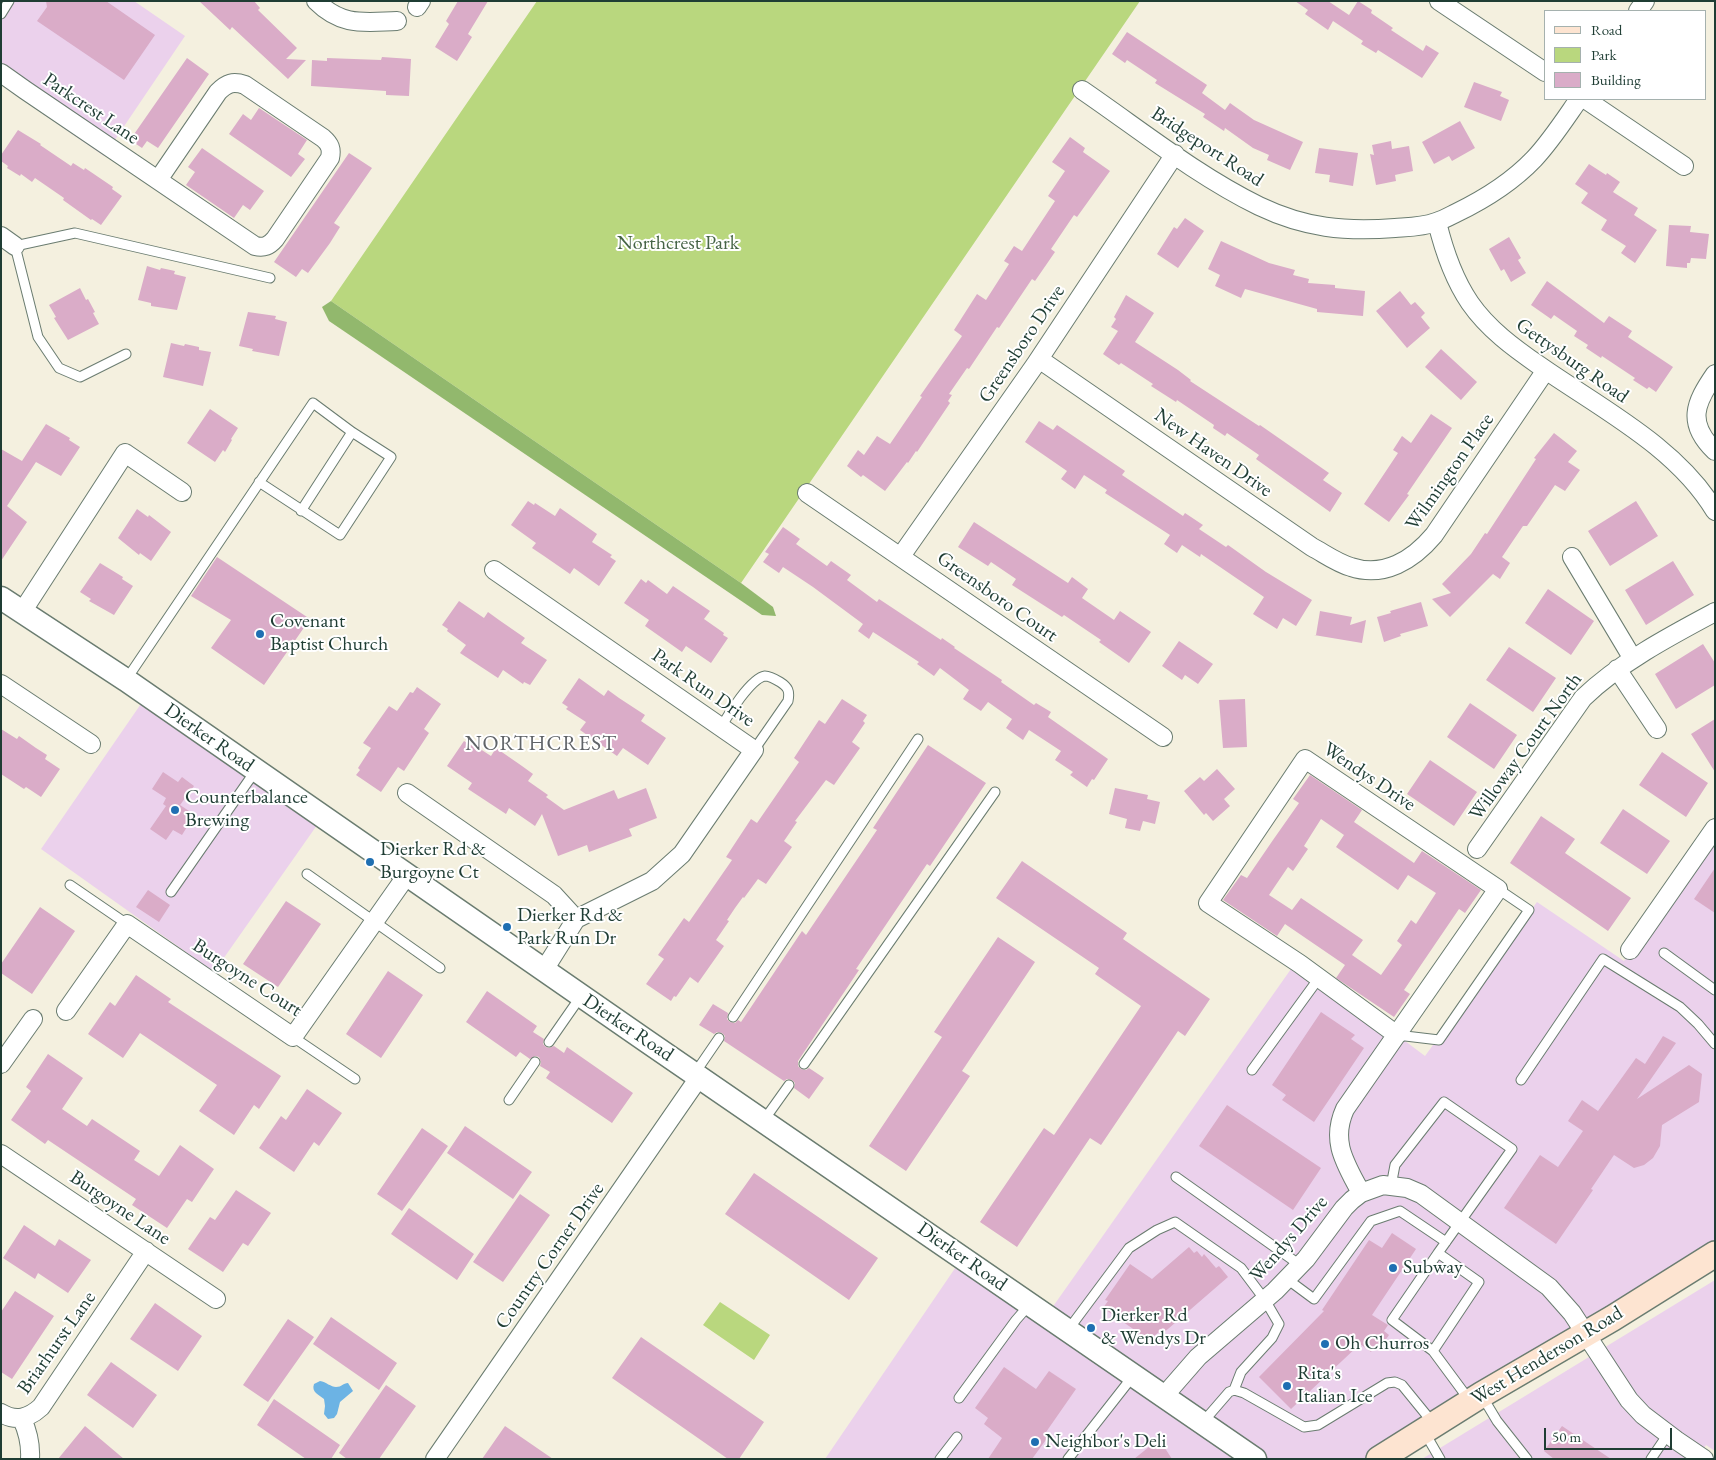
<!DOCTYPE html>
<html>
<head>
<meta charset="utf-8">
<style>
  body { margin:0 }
  #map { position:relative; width:1716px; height:1460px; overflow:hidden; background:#f4f0df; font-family:"EB Garamond",serif }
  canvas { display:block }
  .frame { position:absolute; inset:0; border:2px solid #1f3d34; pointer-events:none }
  .legend { position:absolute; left:1544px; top:10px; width:162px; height:90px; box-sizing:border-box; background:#fff; border:1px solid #a5b1ae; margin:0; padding:6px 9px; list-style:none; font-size:15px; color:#1f3d34 }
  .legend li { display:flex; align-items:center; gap:10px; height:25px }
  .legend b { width:25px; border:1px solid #a5b1ae }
  .scale { position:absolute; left:1544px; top:1428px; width:128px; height:22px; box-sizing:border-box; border:2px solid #1f3d34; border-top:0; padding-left:6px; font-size:15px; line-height:18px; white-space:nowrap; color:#1f3d34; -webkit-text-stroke:4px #fff; paint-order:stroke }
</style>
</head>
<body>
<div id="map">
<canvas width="1716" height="1460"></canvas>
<div class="frame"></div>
<ul class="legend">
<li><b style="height:6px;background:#fde4d1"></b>Road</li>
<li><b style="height:14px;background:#b9d77e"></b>Park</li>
<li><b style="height:14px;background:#daacc8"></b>Building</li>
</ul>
<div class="scale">50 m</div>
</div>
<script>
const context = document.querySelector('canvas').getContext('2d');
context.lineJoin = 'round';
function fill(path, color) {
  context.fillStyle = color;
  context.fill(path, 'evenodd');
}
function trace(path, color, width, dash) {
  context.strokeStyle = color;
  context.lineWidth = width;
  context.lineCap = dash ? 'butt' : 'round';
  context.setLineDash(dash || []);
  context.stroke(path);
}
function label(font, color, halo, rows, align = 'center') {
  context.font = font + ' "EB Garamond",serif';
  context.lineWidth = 4;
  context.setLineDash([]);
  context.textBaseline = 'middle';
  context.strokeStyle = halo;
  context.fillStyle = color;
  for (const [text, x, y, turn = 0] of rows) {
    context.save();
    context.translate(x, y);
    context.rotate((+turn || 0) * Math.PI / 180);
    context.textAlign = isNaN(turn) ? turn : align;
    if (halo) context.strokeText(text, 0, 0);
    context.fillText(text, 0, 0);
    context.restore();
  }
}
fill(new Path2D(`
  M1,1H134L185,36L104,156L1,85Z
  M145,698L322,818L214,972L41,849Z
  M1715,828V1254L1379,1459H825L962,1258L1047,1315L1291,969L1397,1035L1425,1056L1537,902L1624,961Z
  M1715,1280V1451L1706,1445L1697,1459H1422Z`), '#ebd1ec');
fill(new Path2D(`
  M537,1H1140L741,583L331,301Z
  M720,1302L770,1335L754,1360L703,1325Z`), '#b9d77e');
fill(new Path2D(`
  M331,301L741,583L773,607L776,616L762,615L329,321L322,307Z`), '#92b86d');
fill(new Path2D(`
  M320,1381C326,1382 331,1387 336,1387C342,1387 343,1383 348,1383L353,1391L340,1402L337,1414L334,1418L328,1419L324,1414L325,1406L324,1399C319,1395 311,1392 314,1384Z`), '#6cb3e4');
fill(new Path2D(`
  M46,1H106L155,35L124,80L37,21L47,7Z
  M199,1H254L260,8L258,10L297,48L286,59L306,60L288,79L232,27L230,30Z
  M458,1H488L468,34L472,37L457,61L435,47L449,24L446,21Z
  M1295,1H1328L1349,15L1358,1L1372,10L1371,13L1393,28L1391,30L1423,51L1426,45L1439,53L1422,78L1378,50L1376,53L1361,44L1363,41L1333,21L1328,30L1305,14L1308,10Z
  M1127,32L1207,85L1202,93L1225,110L1230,103L1254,120L1303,142L1290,170L1267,160L1269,155L1253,148L1225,128L1224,131L1203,117L1205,114L1155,83L1157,80L1127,60L1125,63L1112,54Z
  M382,57L411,59L409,96L386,95V91L311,86L312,60L327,61V58L381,60Z
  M187,58L209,74L158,148L147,141L142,148L130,140Z
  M1474,82L1502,92L1500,96L1509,100L1501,121L1464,107Z
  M259,108L307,140L298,154L305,159L291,177L229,134L243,114L251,120Z
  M1460,121L1475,148L1452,161L1449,156L1434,164L1422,142Z
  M18,130L41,144L40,145L71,166L73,163L84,170L85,168L113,187L112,189L122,196L101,225L92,219L91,220L63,200L64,198L35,178L32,182L21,174L20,176L7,168L8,166L1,161V155Z
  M1070,137L1085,148L1083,152L1110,171L1077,217L1074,215L1051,249L1055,252L1035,281L1032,279L999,328L997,327L969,369L967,368L949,394L952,395L948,401L950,403L917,452L916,451L908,463L907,462L885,491L863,475L861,477L847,466L858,450L864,455L877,436L890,444L922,397L920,396L962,336L954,330L977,294L986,300L1009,264L1004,261L1014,246L1022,251L1055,201L1048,196L1065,171L1052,162Z
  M1391,141L1392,149L1409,146L1413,171L1395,175L1396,181L1376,185L1370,154L1374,155L1372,145Z
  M202,148L264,191L250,210L243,205L234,218L186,185L195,172L188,167Z
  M1319,148L1358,153L1353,186L1329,182L1330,175L1315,173Z
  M349,153L372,168L334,223L340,227L330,243L308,273L302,269L296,277L274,262Z
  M1589,164L1606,175L1607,173L1620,182L1613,192L1638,208L1634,215L1657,230L1635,263L1621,253L1626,246L1601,230L1607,220L1581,203L1588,193L1575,184Z
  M1185,218L1204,231L1178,268L1157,254L1174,227L1177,229Z
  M1669,225L1691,226L1690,232L1709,234L1706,259L1691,258L1690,263H1687V268L1666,266Z
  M1509,237L1521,258L1518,260L1526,273L1511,282L1504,269L1501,271L1489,249Z
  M1221,241L1269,263L1295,270L1293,275L1309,279L1308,283L1335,285V288L1365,291L1363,316L1317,312V309L1245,289L1241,298L1215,286L1220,275L1208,269Z
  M147,266L160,270L161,268L175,271L174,274L186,277L177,310L151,306V303L138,300Z
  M1547,281L1604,323L1609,316L1632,331L1628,337L1673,367L1656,392L1649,387L1647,389L1633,380L1635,378L1602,356L1601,358L1586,348L1588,345L1574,336L1577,331L1554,315L1551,319L1531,305Z
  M80,288L86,300L88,299L95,312L93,313L99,324L68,340L54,318L56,317L49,305Z
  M1400,291L1411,305L1415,302L1425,313L1421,317L1430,328L1407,348L1376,311Z
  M1126,295L1154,313L1135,342L1178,370L1191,380L1190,381L1259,426L1260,425L1329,473L1323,480L1342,493L1330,512L1256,459L1259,455L1227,433L1225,436L1213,428L1214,425L1177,400L1176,402L1151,386L1153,384L1121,363L1119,365L1103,354L1118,331L1111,327L1116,319L1114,317Z
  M248,312L276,316L275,319L287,322L279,356L252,351L253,349L239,346Z
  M171,343L184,346L185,344L199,347V350L211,352L203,386L163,377Z
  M1441,349L1477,382L1461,400L1425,367Z
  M210,409L238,428L231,439L232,440L225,452L223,450L215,462L187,443Z
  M1431,414L1452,428L1407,494L1409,495L1389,522L1364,504L1398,453L1393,450L1402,436L1411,443Z
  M1039,421L1053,430L1057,425L1125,471L1122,475L1183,516L1185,513L1203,525L1199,529L1226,547L1228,545L1266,572L1312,600L1296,626L1283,618L1277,629L1253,614L1264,597L1201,554L1200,557L1182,545L1177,553L1164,544L1170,535L1105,493L1107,490L1084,475L1075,489L1061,479L1067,471L1025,442Z
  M46,424L70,438L69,440L80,447L61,476L36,462L7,506L27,522L1,561V449L22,461Z
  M1554,433L1577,451L1568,462L1580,470L1565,491L1555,485L1527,526H1523L1502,557L1510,563L1500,579L1493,574L1450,617L1432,599L1451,593L1442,584L1471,554L1485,533L1487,534L1536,459L1534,458Z
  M528,501L534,505L535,503L555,516L560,508L597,534L592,542L612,555L610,557L616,561L599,586L574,568L570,574L544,556L532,548L536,543L511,525Z
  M1636,501L1658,536L1610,566L1588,531Z
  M137,509L148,517L149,515L171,532L151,561L140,553L139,555L118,538Z
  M974,522L1068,583L1072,577L1088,589L1082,598L1114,620L1120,611L1151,632L1129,663L1099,642L1101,640L1064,615L1062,617L1012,585L1016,579L991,562L988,566L958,547Z
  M783,527L800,539L796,544L827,566L831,561L851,575L847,580L877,602L879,599L941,640L942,638L955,647L954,648L1002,680L1001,682L1034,705L1036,703L1051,712L1048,717L1108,759L1094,780L1092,779L1087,787L1070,775L1073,772L1055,760L1061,751L1029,730L1023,740L1006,728L1012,719L988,702L981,711L963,699L969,690L940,668L934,676L917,664L919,662L873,632L869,639L858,631L863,624L813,587L783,567L779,573L763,562L769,554L765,552Z
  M217,557L310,619L264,685L211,648L231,620L191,596Z
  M1673,561L1694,595L1646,625L1625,590Z
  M100,563L123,577L122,579L133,586L114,615L89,601L91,599L80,592Z
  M641,579L646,583L648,580L667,594L673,586L710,611L704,619L724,633L723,635L728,638L711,663L686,646L682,652L645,626L649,620L624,603Z
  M1548,589L1594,621L1571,655L1525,623Z
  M459,601L484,618L488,612L499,620L525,638L521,643L547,660L530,685L524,682L523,684L503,670L498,678L460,653L466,645L447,631L448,629L442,625Z
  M1421,602L1428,626L1400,634L1401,636L1384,642L1377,617L1391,613L1390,611Z
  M1320,611L1352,617L1350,625L1366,620L1362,643L1314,635H1316Z
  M1179,641L1213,664L1198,684L1185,675L1182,680L1162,666Z
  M1703,644L1715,663V685L1676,709L1655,674Z
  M1509,647L1556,678L1533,712L1486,680Z
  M579,678L604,696L608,690L619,698L645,715L641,721L666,738L648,765L623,748L617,756L580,730L586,722L566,709L568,707L562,703Z
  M417,687L441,704L424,729L429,733L404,771L398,767L381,792L356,775L360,770L358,768L371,748L363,743L389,706L397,711L410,692L413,693Z
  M842,699L867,715L863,721L865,723L852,742L860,748L834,785L826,780L795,821L797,822L784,841L792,847L766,884L758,879L744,898L743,897L735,908L727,920L729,921L716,940L724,946L698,983L690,977L676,997L674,996L671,1001L646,984L664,959L658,955L684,918L689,922L732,860L726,857L751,819L757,823L799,762L794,758L819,720L825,724Z
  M1245,699L1247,747L1223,748L1219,700Z
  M1470,703L1517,735L1494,769L1447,737Z
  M1715,719V772L1691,734Z
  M1,729L17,739L19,736L36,748L47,755L45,759L60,769L41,797L26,787L24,789L1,774Z
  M464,741L470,745L471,743L491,756L496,748L522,766L533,774L528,781L548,795L546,797L564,810L614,790L618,799L646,788L657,818L629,829L632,836L589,852L587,845L558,856L542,814L535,826L509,808L506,814L468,789L472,783L447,766Z
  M928,745L986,783L930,866L927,864L856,969L859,970L798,1061V1066L801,1069L806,1070L809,1068L824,1078L809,1099L794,1088L795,1083L792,1080L787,1079L784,1081L724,1041L725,1036L722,1033L717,1032L714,1034L699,1025L713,1004L728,1013L727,1019L730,1022L735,1023L738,1020L741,1022L802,931L806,935L877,830L873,828Z
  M1662,752L1708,783L1686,817L1639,785Z
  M1430,760L1477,792L1454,826L1407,794Z
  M1217,769L1235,789L1224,799L1230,806L1213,821L1206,813L1204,815L1184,791L1200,777L1204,781Z
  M163,772L178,782L182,777L194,786L180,805L192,813L187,820L190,822L182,835L173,830L166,840L150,829L166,806L163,804L166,798L152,789Z
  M1310,775L1362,810L1354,822L1414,863L1422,851L1481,890L1465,913L1459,909L1425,959L1404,990L1410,994L1394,1017L1336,978L1345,965L1285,924L1277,936L1223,900L1241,875L1247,878L1273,840L1299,803L1293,799ZM1321,819L1344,835L1336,847L1398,890L1408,875L1436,893L1416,924L1411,920L1397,941L1402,945L1381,975L1352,955L1363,940L1301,898L1292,910L1269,895L1288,867L1293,871L1308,849L1304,846Z
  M1115,788L1148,795L1147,799L1160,802L1155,824L1143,821L1140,831L1125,828L1127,819L1109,814Z
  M1623,809L1670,841L1647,874L1600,843Z
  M1541,816L1575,839L1565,853L1631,898L1608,931L1510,863Z
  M1022,861L1127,933L1123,939L1210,999L1185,1036L1178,1031L1101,1145L1090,1138L1017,1247L980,1222L1044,1128L1054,1135L1141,1006L1095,974L1099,968L996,898Z
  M1715,868V913L1694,899Z
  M148,890L170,905L159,922L136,907Z
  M286,901L321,924L278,987L243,964Z
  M40,907L75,931L32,994L1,973V964Z
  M998,937L1035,962L962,1071L970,1076L906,1171L869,1146L942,1037L934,1032Z
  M388,971L423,995L381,1058L346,1034Z
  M136,975L171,999L168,1002L281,1076L259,1109L254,1105L234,1135L199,1111L217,1085L140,1033L123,1058L88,1034L110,1002L115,1006Z
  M487,991L537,1026L533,1032L544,1039L543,1044L546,1047L549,1048L554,1046L564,1053L567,1047L633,1093L612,1123L546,1078L550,1072L540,1066L541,1062L539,1057L535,1056L530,1059L520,1052L516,1057L466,1022Z
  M1321,1012L1355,1035L1351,1039L1364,1048L1314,1122L1282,1100L1286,1095L1272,1085Z
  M1663,1036L1676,1043L1637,1099L1689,1065L1702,1074L1699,1102L1662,1125L1660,1146L1653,1158L1644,1165L1634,1168L1614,1155L1591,1189L1593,1190L1556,1244L1504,1208L1540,1155L1558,1167L1583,1131L1568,1121L1582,1100L1598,1111L1636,1058L1645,1064Z
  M48,1054L83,1078L62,1109L87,1126L92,1119L140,1151L134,1160L159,1176L180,1145L214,1169L192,1202L187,1199L167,1228L132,1205L136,1199L48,1140L45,1144L11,1120L31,1091L26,1087Z
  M307,1089L342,1113L319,1146L314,1142L294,1172L259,1148L281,1116L286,1120Z
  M1227,1105L1321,1168L1293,1210L1199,1146Z
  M465,1126L532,1172L513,1199L447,1153Z
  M422,1128L448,1146L402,1211L377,1194Z
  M754,1173L878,1258L849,1300L725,1214Z
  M236,1190L271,1213L248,1246L243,1243L223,1272L188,1249L210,1217L215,1220Z
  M520,1194L550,1215L503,1282L473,1262Z
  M409,1208L474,1254L457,1280L391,1234Z
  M24,1225L55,1246L59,1239L91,1260L68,1293L38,1273L35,1279L3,1258Z
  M1392,1233L1416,1249L1372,1315L1388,1325L1384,1331L1389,1335L1380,1348L1375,1345L1371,1352L1360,1344L1291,1409L1259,1377L1324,1311L1322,1310L1369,1240L1382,1248Z
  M1189,1247L1194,1253L1197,1251L1202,1257L1204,1254L1216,1268L1219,1266L1228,1277L1161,1335L1159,1332L1149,1340L1103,1308L1108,1301L1105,1300L1130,1264L1152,1279Z
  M15,1291L54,1316L12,1379L1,1372V1312Z
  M155,1303L202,1336L178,1371L130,1339Z
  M331,1317L397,1363L379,1390L313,1344Z
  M288,1319L314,1337L268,1402L243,1385Z
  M641,1337L764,1422L739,1459H728L612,1378Z
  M111,1362L157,1395L133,1428L87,1395Z
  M1004,1367L1036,1389L1049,1371L1076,1389L1044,1435L1048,1437L1032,1459H988L1002,1438L984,1424L988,1418L975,1408Z
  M386,1385L416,1406L379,1459H347L339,1453Z
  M274,1399L340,1445L331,1459H306L257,1425Z
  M85,1426L124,1459H58Z
  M505,1426L553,1459H482Z
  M1562,1426L1611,1459H1554L1544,1451Z
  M1159,1439L1172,1459H1134Z`), '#daacc8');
const service = new Path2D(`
  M1,14L9,1
  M126,354L80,377L59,368L38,337L15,246L75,233L270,278
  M301,511L352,432
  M126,680L313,403L352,432L391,457L340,535L259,482
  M721,727C728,715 751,678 765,676C770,676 775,679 780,682C788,687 790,691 788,701L754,750
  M307,874L440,968
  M70,885L127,924
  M171,892L256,770
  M1664,953L1715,990
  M733,1017L918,739
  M1397,1035L1439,1040L1529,910L1498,889
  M293,1037L355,1079
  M549,1042L581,996
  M804,1064L995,792
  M1252,1070L1319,978
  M695,1073L719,1038
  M1521,1080L1603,959L1680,1007L1698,1024L1715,1044
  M509,1100L535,1062
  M764,1120L789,1085
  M1176,1177L1300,1265
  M1391,1186L1395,1165L1444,1102L1512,1149L1438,1253
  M1287,1279L1314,1299L1371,1221L1400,1211L1446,1242
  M1068,1330L1129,1248L1157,1230L1175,1222L1241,1268L1265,1300L1279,1324L1272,1338L1241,1372L1234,1390
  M1433,1351L1479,1282L1438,1253L1392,1320L1433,1351L1470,1401
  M1482,1396L1497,1421L1527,1459
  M959,1398L1016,1320L1030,1304
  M1203,1422L1229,1392L1234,1390L1244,1393L1304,1427L1318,1425L1387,1383L1395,1382L1402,1385L1433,1423
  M1425,1433L1440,1459
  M940,1459L957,1437
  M1068,1459L1126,1385L1131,1375
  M1651,1459L1668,1434`);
const minor = new Path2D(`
  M316,1C342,27 364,22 397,21
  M1439,1L1545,72
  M417,7L421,1
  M1638,11L1645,1
  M1,73L25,90L255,246C264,248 269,246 275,239L330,158C332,149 330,144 323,138L245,85C233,81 227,83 218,92L158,180
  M1082,90C1139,129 1196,175 1259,206C1305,228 1345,232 1395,228C1409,227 1423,227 1436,222C1443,220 1450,216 1456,213C1485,199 1512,182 1534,159C1551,141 1565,119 1579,99
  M1585,99L1684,166
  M1437,222C1444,251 1453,278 1470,303C1488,329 1514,348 1540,366C1600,408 1677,447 1715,511
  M1,236L15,246
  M1039,359L1312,547C1325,554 1337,563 1351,567C1384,578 1413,560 1434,535L1546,370
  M1715,374C1695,403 1686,423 1715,451
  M807,493L1163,737
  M901,556L1035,365L1175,154
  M1572,557L1633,659
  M494,570L754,750L682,854L652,881L576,919L544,970
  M22,612L125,453L182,492
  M1617,669L1657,729
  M1,684L91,744
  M407,793L554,895L576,919
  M1477,849L1583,698C1619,663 1670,636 1715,612
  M1630,950L1715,828
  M66,1011L127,924L293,1037L407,875
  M1,1064L33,1019
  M1,1154L216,1299
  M1361,1193C1346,1164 1330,1142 1345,1109L1498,889L1305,759L1208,903L1300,964L1397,1035
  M1164,1396L1198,1357L1275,1291L1306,1259L1344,1208L1352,1200L1361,1193L1383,1185L1407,1188L1421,1194L1549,1287L1572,1313L1629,1400L1643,1415L1676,1440L1704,1459
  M1,1413C16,1422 29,1418 41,1407L146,1251
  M22,1419C28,1432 31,1443 30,1459
  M435,1459L700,1076`);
const tertiary = new Path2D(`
  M1,598L126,680L645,1040L1255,1459`);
const secondary = new Path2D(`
  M1379,1459L1481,1395L1613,1318L1715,1254`);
trace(service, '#6a7c70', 11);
trace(minor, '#6a7c70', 20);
trace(tertiary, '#6a7c70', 25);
trace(secondary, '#6a7c70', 28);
trace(service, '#fff', 9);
trace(minor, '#fff', 18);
trace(tertiary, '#fff', 22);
trace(secondary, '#fde4d1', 25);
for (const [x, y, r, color] of [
  [260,634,5,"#1f6fb2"],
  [175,810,5,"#1f6fb2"],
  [370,862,5,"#1f6fb2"],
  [507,927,5,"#1f6fb2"],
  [1393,1268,5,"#1f6fb2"],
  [1091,1328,5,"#1f6fb2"],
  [1325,1344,5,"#1f6fb2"],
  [1287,1386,5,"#1f6fb2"],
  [1035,1442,5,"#1f6fb2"]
]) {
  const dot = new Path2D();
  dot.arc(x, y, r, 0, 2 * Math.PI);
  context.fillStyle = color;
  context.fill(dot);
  trace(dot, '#fff', 2);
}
label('20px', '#1f3d34', '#fff', [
  ["Parkcrest Lane",91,109,34],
  ["Bridgeport Road",1207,147,33],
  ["Greensboro Drive",1022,344,-56],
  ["Gettysburg Road",1572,361,35],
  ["New Haven Drive",1213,453,35],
  ["Wilmington Place",1450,472,-55],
  ["Greensboro Court",997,597,35],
  ["Park Run Drive",703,688,35],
  ["Dierker Road",209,738,35],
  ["Willoway Court North",1526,747,-54],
  ["Wendys Drive",1369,777,34],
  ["Burgoyne Court",247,978,33],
  ["Dierker Road",628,1028,34],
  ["Burgoyne Lane",120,1208,34],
  ["Wendys Drive",1289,1239,-49],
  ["Country Corner Drive",550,1256,-55],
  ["Dierker Road",962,1257,35],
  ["Briarhurst Lane",57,1343,-55],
  ["West Henderson Road",1547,1356,-31]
]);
label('20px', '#466446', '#fff', [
  ["Northcrest Park",678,244]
]);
label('20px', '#1f3d34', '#fff', [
  ["Covenant",270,622],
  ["Baptist Church",270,645],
  ["Counterbalance",185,798],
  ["Brewing",185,821],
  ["Dierker Rd &",380,850],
  ["Burgoyne Ct",380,873],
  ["Dierker Rd &",517,916],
  ["Park Run Dr",517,939],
  ["Subway",1403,1268],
  ["Dierker Rd",1101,1316],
  ["& Wendys Dr",1101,1339],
  ["Oh Churros",1335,1344],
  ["Rita's",1297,1374],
  ["Italian Ice",1297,1397],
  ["Neighbor's Deli",1045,1442]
], 'left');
context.letterSpacing = '1px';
label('21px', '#606468', '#fff', [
  ["NORTHCREST",541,744]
]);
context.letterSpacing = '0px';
</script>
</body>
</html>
